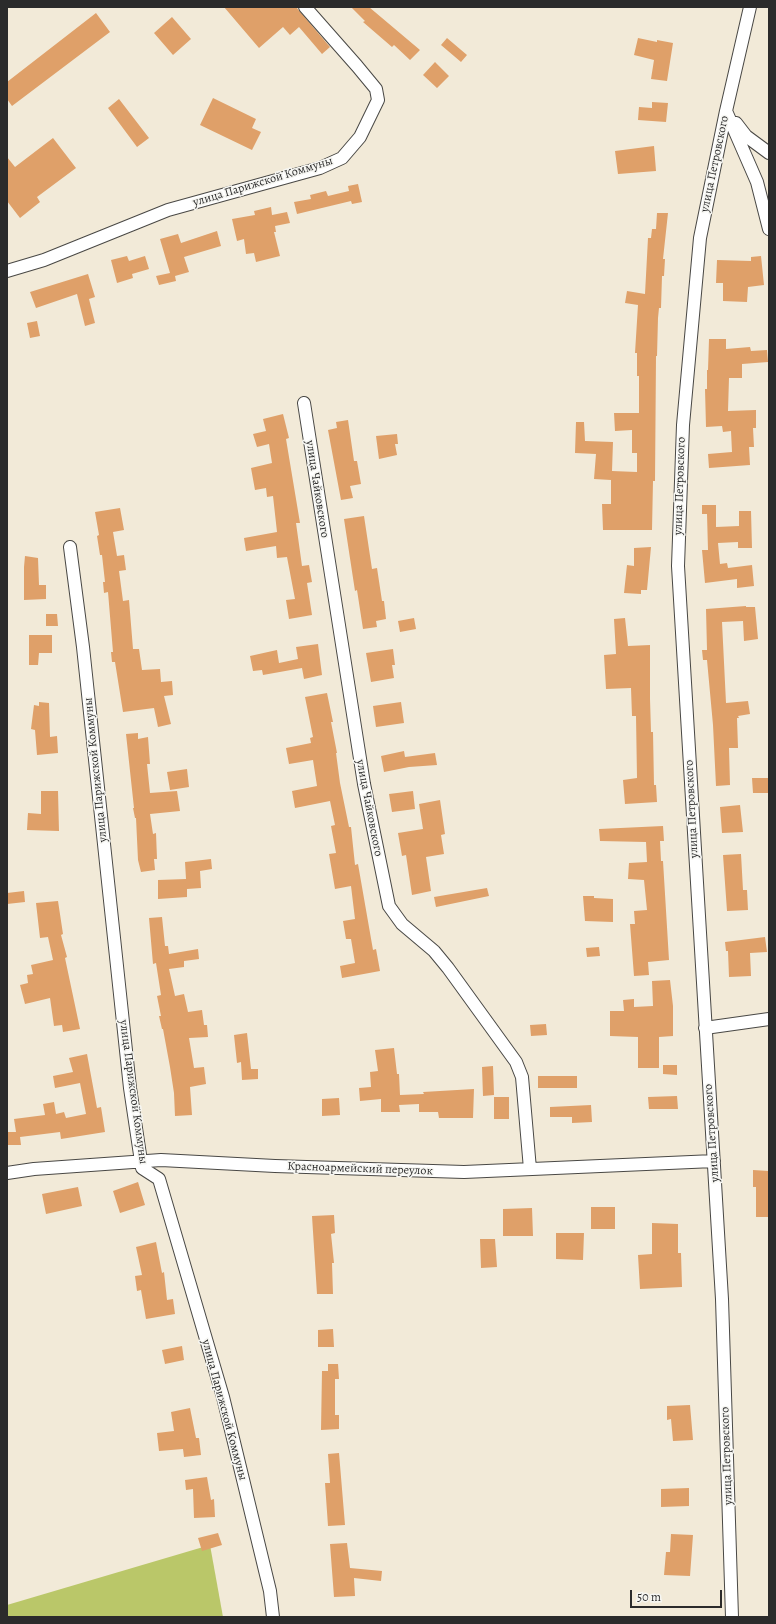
<!DOCTYPE html>
<html>
<head>
<meta charset="utf-8">
<style>
  body { margin:0 }
  #map { position:relative; width:776px; height:1624px; overflow:hidden; background:#f2ead8; font-family:Alegreya,serif }
  canvas { display:block }
  .frame { position:absolute; inset:0; border:8px solid #2b2b2b; pointer-events:none }
  .scale { position:absolute; left:630px; top:1590px; width:92px; height:18px; box-sizing:border-box; border:2px solid #2b2b2b; border-top:0; padding-left:5px; font-size:12px; line-height:14px; white-space:nowrap; color:#2b2b2b; -webkit-text-stroke:3px #f6f6f2; paint-order:stroke }
</style>
</head>
<body>
<div id="map">
<canvas width="776" height="1624"></canvas>
<div class="frame"></div>
<div class="scale">50 m</div>
</div>
<script>
const context = document.querySelector('canvas').getContext('2d');
context.lineJoin = 'round';
function fill(path, color) {
  context.fillStyle = color;
  context.fill(path, 'evenodd');
}
function trace(path, color, width, dash) {
  context.strokeStyle = color;
  context.lineWidth = width;
  context.lineCap = dash ? 'butt' : 'round';
  context.setLineDash(dash || []);
  context.stroke(path);
}
function label(font, color, halo, rows, align = 'center') {
  context.font = font + ' Alegreya,serif';
  context.lineWidth = 3;
  context.setLineDash([]);
  context.textBaseline = 'middle';
  context.strokeStyle = halo;
  context.fillStyle = color;
  for (const [text, x, y, turn = 0] of rows) {
    context.save();
    context.translate(x, y);
    context.rotate((+turn || 0) * Math.PI / 180);
    context.textAlign = isNaN(turn) ? turn : align;
    if (halo) context.strokeText(text, 0, 0);
    context.fillText(text, 0, 0);
    context.restore();
  }
}
fill(new Path2D(`
  M210,1545L223,1617H7V1605Z`), '#bac769');
fill(new Path2D(`
  M224,7H296L330,47L322,54L299,27L290,35L283,27L259,48Z
  M351,7H369L420,50L410,60L394,45L392,47L363,22L365,21Z
  M96,13L110,32L12,106L7,99V82Z
  M172,17L191,39L173,55L154,33Z
  M447,38L467,55L461,62L441,45Z
  M638,38L657,42V40L673,43L667,81L651,79L654,60L634,55Z
  M435,62L449,76L437,88L423,75Z
  M213,98L256,119L252,128L261,132L252,150L200,125Z
  M119,99L149,138L137,147L108,108Z
  M652,102L668,103L666,122L638,120L639,107L652,108Z
  M53,138L76,168L37,197L40,202L20,218L7,201V157L15,167Z
  M654,146L656,171L618,174L615,151Z
  M358,184L362,202L352,204L351,201L297,214L294,202L311,199L310,195L326,191L328,196L349,191L348,186Z
  M271,207L272,215L287,212L290,223L275,226L276,232H274L280,256L256,262L254,253L246,254L244,239L237,241L232,219L255,215L254,211Z
  M657,213H668L663,259H665L664,276H662L661,308H659L658,318L657,356H656L655,481H653L652,530H603L602,504H611V480L594,479L596,454L575,453L576,422H584L585,441L613,442L612,471L637,472V453H632V430L615,431L614,413H639V376H637V353H635L638,305L625,303L627,291L645,294L648,238H651L652,229H656Z
  M217,231L221,246L184,257L189,272L175,276L176,281L159,285L156,276L170,273L160,239L178,234L181,243Z
  M127,256L129,261L145,256L149,269L132,274L133,278L117,283L111,260Z
  M761,256L764,285L748,287L747,302L723,301V283H716L717,260L751,261V257Z
  M88,274L95,297L89,299L95,323L85,326L77,294L36,308L30,292Z
  M37,321L40,336L30,338L27,323Z
  M709,339H726V349L750,347L751,351L767,350L768,362L742,364V378H729L728,411L756,410V428H753L754,447H749L750,465L709,468L708,454L732,452L731,431L723,432L722,426L706,427L705,389H707V370H708Z
  M283,414L289,438L286,439L300,523H296L302,566L309,565L312,582L307,583L312,615L289,619L286,600L295,599L287,557L277,558L276,546L246,551L244,538L277,532L273,496L267,497L266,488L255,490L251,468L272,463L269,444L257,447L253,434L266,431L263,419Z
  M348,420L354,461H357L361,484L350,486L353,498L341,500L328,430L337,428L336,422Z
  M397,434L398,444H395L397,455L379,459L376,436Z
  M702,505H716V527L739,526V511H751L752,548H738V542L718,543L720,564L727,563L728,568L752,565L754,586L737,588V579L705,583L702,550H708L707,514H702Z
  M120,508L124,530L113,532L117,556L124,555L126,570L119,571L123,601L129,600L133,649H139L142,670L160,669L161,682L172,681L173,695L164,696L171,724L158,727L154,708L123,712L115,662H112L111,652H113L108,592L104,593L103,582H105L102,555H100L97,536L99,535L95,512Z
  M364,516L372,569L377,568L382,601H384L386,619L376,621L377,627L363,629L357,590L355,591L344,519Z
  M651,547L647,590H641V594L624,593L627,565L634,566V548Z
  M25,556L38,558L39,585H46V599L24,600V567Z
  M746,606V607H755L758,639L744,641L743,621L722,622L726,703L748,701L750,714L738,716L739,718H737L738,748H729L730,785L716,786L713,725L707,660H703L702,650H707L706,609Z
  M46,614H57L58,626H46Z
  M414,618L416,629L400,632L398,621Z
  M625,618L628,646L650,645V699L651,732H653L654,785H656L657,802L625,804L623,780L637,778L636,716H632L631,688L606,689L604,655L616,654L614,619Z
  M29,635H52V653H39L38,665H29Z
  M318,644L322,675L304,679L302,668L263,675L262,670L253,671L250,656L277,650L279,663L298,659L296,647Z
  M393,649L395,665H392L394,678L371,682L366,653Z
  M327,693L333,722H331L337,753H336L340,783L349,827H351L355,865L358,864L373,950L376,949L380,971L342,978L340,966L355,963L351,939H346L343,921L355,919L351,886L335,889L329,854L336,853L331,826L335,825L330,801L295,808L292,791L317,786L313,760L289,764L286,748L311,743L310,738L313,737L305,697Z
  M39,702L49,703L50,737L57,736L58,753L37,755L35,730L31,729L34,705L39,706Z
  M401,702L404,723L376,727L373,706Z
  M138,733V739L148,737L150,764H147L150,793L177,791L180,811L150,814L153,834L156,833L157,859H154L155,870L141,872L138,860L136,818H135L133,808H134L126,734Z
  M404,751L405,757L435,753L437,765L409,767L384,772L381,756Z
  M187,769L189,787L170,790L167,772Z
  M752,778H769V793H753Z
  M41,791H58L59,831L27,830L28,813L41,814Z
  M413,791L415,809L392,812L389,794Z
  M440,800L445,834L441,835L444,854L426,857L431,891L412,895L406,855L402,856L398,833L423,829L419,804Z
  M740,805L743,832L722,833L720,807Z
  M663,826L664,841H660L661,861H663L669,960L648,962L649,975L634,976L630,924H635L634,911L647,910L644,880L628,879L629,863L647,862L646,842L600,841L599,829Z
  M741,854L743,890H747L748,910L727,911L723,855Z
  M211,859L212,869L200,871L201,888L187,889V897L158,899V880L186,879L185,862Z
  M487,888L489,896L436,907L434,897Z
  M24,891L25,902L7,904V893Z
  M583,896H594V898L613,899V922L585,921Z
  M58,901L63,934L61,935L67,957L65,958L80,1029L63,1032L62,1025L54,1026L50,998L25,1004L20,985L28,983L27,975L33,974L31,965L53,960L48,937L40,938L36,903Z
  M162,917L165,946H168L169,954L198,949L199,959L184,961V967L169,969L175,996L184,994L188,1012L202,1010L204,1025H207L208,1037L189,1038L194,1068L204,1067L206,1084L190,1087L192,1115L175,1116L174,1093L170,1067L163,1029H162L159,1016H161L157,996L161,995L156,963L153,964L149,918Z
  M765,937L767,952L750,953L751,976L729,977L728,951H726L725,942Z
  M599,947L600,956L587,957L586,948Z
  M670,980L673,1006V1036L659,1037V1068H638V1037L610,1036V1011H624L623,1000L634,999V1007L653,1006L652,981Z
  M546,1024L547,1035L531,1036L530,1025Z
  M247,1033L251,1069H258V1079L242,1080L241,1062L237,1063L234,1035Z
  M394,1048L397,1074H399L400,1095L424,1094L423,1092L474,1089L473,1118H439L438,1112H419V1104L399,1105L400,1112H381V1099L360,1101L359,1088L371,1087L370,1072L378,1071L375,1050Z
  M87,1054L97,1108L101,1107L105,1132L61,1139L60,1132L20,1137L21,1145H7V1132H16L14,1119L45,1115L43,1104L54,1102L56,1114L64,1112L66,1118L86,1114L80,1083L55,1088L53,1076L73,1072L69,1058Z
  M663,1065H677V1075L663,1074Z
  M493,1066L494,1095L483,1096L482,1067Z
  M538,1076H577V1088H538Z
  M677,1096L678,1109H649L648,1097Z
  M494,1097H509V1119H494Z
  M339,1098L340,1115L322,1116V1099Z
  M591,1105L592,1122L572,1123V1117H550V1107Z
  M753,1170L769,1171V1217H756V1187H753Z
  M138,1182L145,1205L120,1213L113,1191Z
  M78,1187L82,1206L46,1214L42,1194Z
  M591,1207H615V1229H591Z
  M532,1208L533,1236H503V1209Z
  M334,1215L335,1233L331,1234L334,1263H332L333,1294H317L312,1216Z
  M652,1223L678,1224V1253H681L682,1287L640,1289L638,1255L652,1254Z
  M556,1233H584L583,1260L556,1259Z
  M480,1239H495L497,1267L481,1268Z
  M156,1242L162,1273L164,1272L167,1300L173,1299L175,1314L146,1319L141,1290L137,1291L135,1276L142,1275L136,1247Z
  M333,1329L334,1347H318V1330Z
  M182,1346L184,1360L165,1364L162,1350Z
  M328,1364H338L339,1379H335V1415H339V1429L321,1430L322,1371H328Z
  M690,1405L693,1440L673,1441L671,1419L667,1420V1406Z
  M190,1408L196,1438H199L201,1455L184,1457L183,1449L159,1451L157,1433L174,1431L171,1412Z
  M339,1453L345,1525L328,1526L325,1483H330L328,1454Z
  M207,1477L211,1500L214,1499L215,1517L194,1518L193,1489L186,1490L185,1480Z
  M689,1488V1506L661,1507V1489Z
  M218,1533L222,1545L202,1551L198,1538Z
  M671,1534L693,1535L690,1576L664,1575L666,1552H670Z
  M347,1543L350,1568L382,1571L381,1581L354,1578L355,1596L334,1597L330,1544Z`), '#dfa069');
const minor = new Path2D(`
  M726,111L757,182L769,229
  M736,123L746,136L769,153
  M7,271L44,260L168,210L320,168L342,158L360,137L378,100L376,89L357,66L305,7
  M304,403L364,784L389,906L402,924L434,951L448,968L516,1062L522,1077L530,1169
  M70,547L83,647L130,1088L142,1168L159,1179L223,1397L270,1591L273,1617
  M705,1028L769,1019
  M7,1173L34,1169L161,1160L275,1166L464,1172L714,1161
  M732,1617L722,1299L678,566L683,425L700,238L726,111L750,7`);
trace(minor, '#494845', 14);
trace(minor, '#fff', 12);
label('12px', '#2b2b2b', '#f6f6f2', [
  ["улица Петровского",715,164,-78],
  ["улица Парижской Коммуны",263,182,-17],
  ["улица Петровского",680,486,-88],
  ["улица Чайковского",317,489,81],
  ["улица Парижской Коммуны",96,770,-96],
  ["улица Чайковского",369,808,79],
  ["улица Петровского",692,809,-93],
  ["улица Парижской Коммуны",133,1092,82],
  ["улица Петровского",712,1133,-94],
  ["Красноармейский переулок",360,1169,2],
  ["улица Парижской Коммуны",224,1410,75],
  ["улица Петровского",727,1456,-92]
]);
</script>
</body>
</html>
